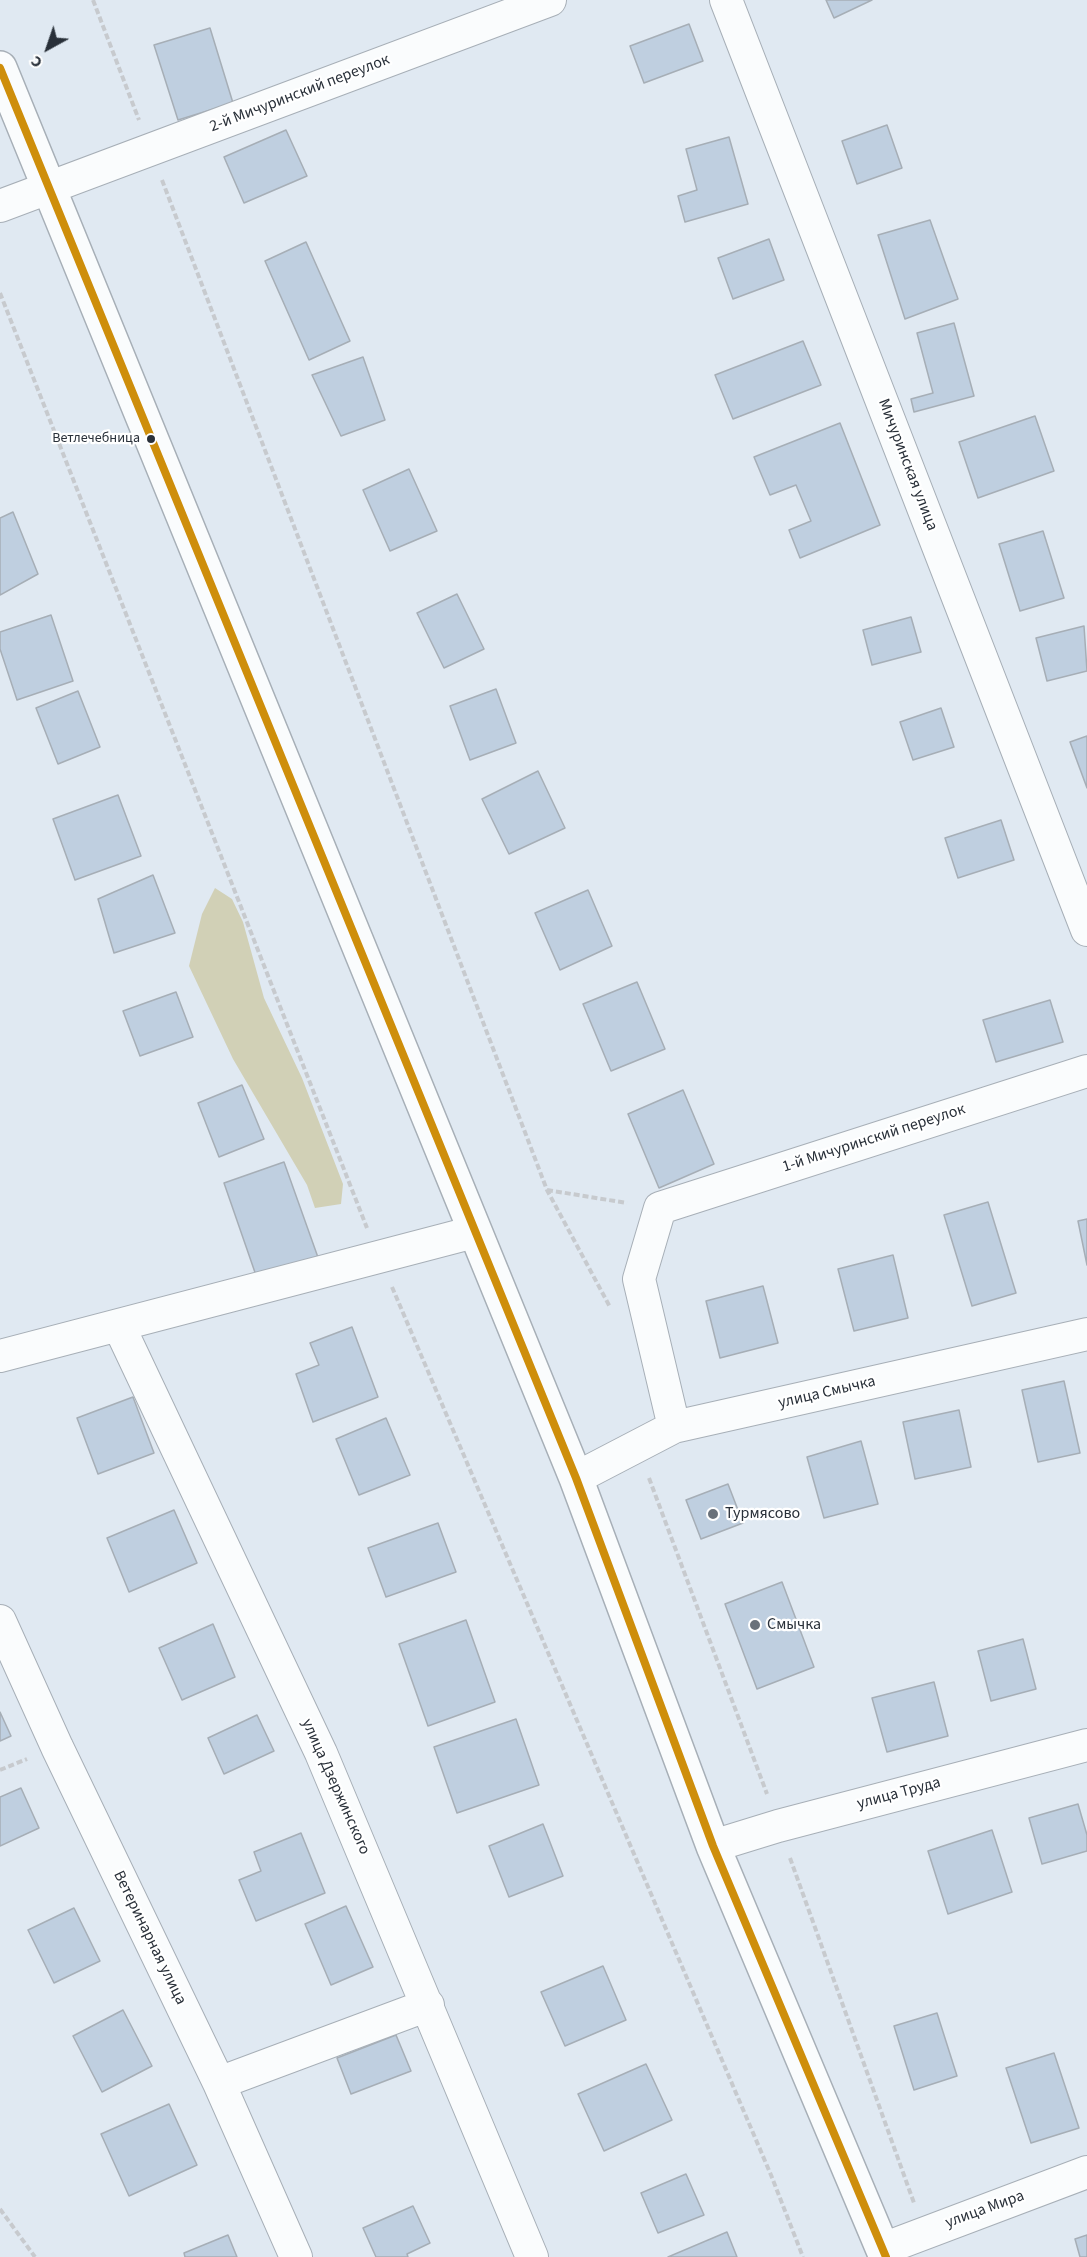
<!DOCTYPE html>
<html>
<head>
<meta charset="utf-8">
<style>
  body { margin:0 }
  #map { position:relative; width:1087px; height:2257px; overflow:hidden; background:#e0e9f2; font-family:"Source Sans 3",sans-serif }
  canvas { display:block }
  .north { position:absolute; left:18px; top:18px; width:60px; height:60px; -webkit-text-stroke:4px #fff; paint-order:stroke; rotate:220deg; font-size:16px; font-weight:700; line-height:24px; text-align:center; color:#293039 }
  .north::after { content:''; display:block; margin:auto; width:21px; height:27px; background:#293039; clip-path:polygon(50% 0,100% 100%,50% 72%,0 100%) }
</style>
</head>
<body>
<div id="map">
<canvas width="1087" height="2257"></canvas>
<div class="north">С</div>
</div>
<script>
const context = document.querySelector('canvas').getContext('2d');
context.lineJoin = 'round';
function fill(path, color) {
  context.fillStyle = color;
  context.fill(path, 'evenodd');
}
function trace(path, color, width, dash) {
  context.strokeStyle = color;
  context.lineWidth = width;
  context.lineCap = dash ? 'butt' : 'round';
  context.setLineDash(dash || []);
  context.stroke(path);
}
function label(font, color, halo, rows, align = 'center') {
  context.font = font + ' "Source Sans 3",sans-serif';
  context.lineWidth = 4.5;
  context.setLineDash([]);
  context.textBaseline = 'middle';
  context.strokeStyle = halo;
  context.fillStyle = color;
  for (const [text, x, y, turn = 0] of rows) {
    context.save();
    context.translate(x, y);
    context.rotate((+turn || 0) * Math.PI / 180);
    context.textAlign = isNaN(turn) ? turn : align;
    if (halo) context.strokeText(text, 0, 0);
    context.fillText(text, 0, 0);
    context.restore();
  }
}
fill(new Path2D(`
  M215,888L232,899L243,922L264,998L302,1078L343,1184L341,1204L315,1208L307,1185L233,1059L189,966L202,914Z`), '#d1d0b6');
const building = new Path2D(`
  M826,0H872L834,18Z
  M689,24L703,61L644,83L630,46Z
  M210,28L233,103L178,120L154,45Z
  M887,125L902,168L857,184L842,141Z
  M286,130L307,176L244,203L224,157Z
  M729,137L748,204L685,222L678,196L697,190L686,149Z
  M930,220L958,299L905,319L878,235Z
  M769,239L784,280L733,299L718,258Z
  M306,242L350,341L309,360L265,261Z
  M954,323L974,396L914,412L911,399L933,393L917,333Z
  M803,341L821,385L733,419L715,375Z
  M363,357L385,420L341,436L312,375Z
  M1035,416L1054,471L978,498L959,442Z
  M840,423L880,525L800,558L789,530L811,521L796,485L770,495L754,457Z
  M409,469L437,531L390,551L363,490Z
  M13,512L38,574L0,595V518Z
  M1043,531L1064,598L1020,611L999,544Z
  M457,594L484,649L444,668L417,613Z
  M51,615L73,681L17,700L0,649V632Z
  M911,617L921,652L872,665L863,630Z
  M1084,626L1087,671L1047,681L1036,638Z
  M496,689L516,743L470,760L450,706Z
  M78,691L100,747L58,764L36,708Z
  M941,708L954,747L913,760L900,722Z
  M1087,736V788L1070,742Z
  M538,771L565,828L509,854L482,799Z
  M118,795L141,856L75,880L53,819Z
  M1001,820L1014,860L958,878L945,838Z
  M153,875L175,933L114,953L98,899Z
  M588,890L612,946L560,970L535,913Z
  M637,982L665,1049L611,1071L583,1004Z
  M176,992L193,1037L140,1056L123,1011Z
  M1050,1000L1063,1042L996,1062L983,1020Z
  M242,1085L264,1139L219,1157L198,1103Z
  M683,1090L714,1164L659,1188L628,1114Z
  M284,1162L320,1263L259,1284L224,1183Z
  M988,1202L1016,1293L972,1306L944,1215Z
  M1087,1219V1265L1078,1221Z
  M893,1255L908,1318L854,1331L838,1269Z
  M763,1286L778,1343L720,1358L706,1301Z
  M352,1327L378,1397L313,1422L296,1374L319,1365L310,1343Z
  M1064,1381L1080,1453L1038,1462L1022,1390Z
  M133,1397L154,1453L98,1474L77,1418Z
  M959,1410L971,1467L915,1479L903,1422Z
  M386,1418L410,1475L359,1495L336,1439Z
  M861,1441L878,1504L824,1518L807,1457Z
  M728,1484L743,1523L701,1539L686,1500Z
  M174,1510L197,1563L129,1592L107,1538Z
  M438,1523L456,1572L386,1597L368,1548Z
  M782,1582L814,1667L757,1689L725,1604Z
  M466,1620L495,1702L428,1726L399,1644Z
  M213,1624L235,1677L182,1700L159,1648Z
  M1023,1639L1036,1689L991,1701L978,1651Z
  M934,1682L948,1736L887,1752L872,1698Z
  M0,1712L11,1736L0,1741Z
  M257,1715L274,1751L224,1774L208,1738Z
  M516,1719L539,1785L457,1813L434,1747Z
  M21,1788L39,1828L0,1846V1797Z
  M1078,1804L1087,1835V1851L1042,1864L1029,1818Z
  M543,1824L563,1876L509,1897L489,1846Z
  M992,1830L1012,1892L948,1914L928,1851Z
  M301,1833L325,1893L256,1921L239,1880L261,1871L254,1852Z
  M346,1906L373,1967L331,1985L305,1924Z
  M74,1908L100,1961L54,1983L28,1930Z
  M603,1966L626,2020L565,2046L541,1992Z
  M123,2010L152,2066L102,2092L73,2036Z
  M937,2013L957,2076L914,2090L894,2026Z
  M396,2035L411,2071L351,2094L337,2058Z
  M1054,2053L1079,2128L1031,2143L1006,2068Z
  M646,2064L672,2120L604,2151L578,2094Z
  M169,2104L197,2165L129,2196L101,2134Z
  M686,2174L704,2215L658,2233L641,2193Z
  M413,2206L430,2243L407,2254L408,2257H376L363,2228Z
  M727,2232L737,2257H668Z
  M228,2235L237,2257H185L184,2253Z
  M1087,2235V2257H1080L1075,2239Z`);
fill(building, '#bfcfe0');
trace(building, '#a6aeb6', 1.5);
const street = new Path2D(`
  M726,0L1087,930
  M0,206L550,0
  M119,1326L321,1753L532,2257
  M0,1356L474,1232
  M674,1427L639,1279L660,1208L1087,1071
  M576,1478L674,1427L1087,1334
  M0,1621L57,1747L219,2083L296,2257
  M713,1846L778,1826L1087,1745
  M219,2083L428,2005
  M883,2249L1087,2172`);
const secondary = new Path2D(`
  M0,68L576,1478L713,1846L886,2257`);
trace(street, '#a7afb7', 34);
trace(secondary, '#a7afb7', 36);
trace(new Path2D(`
  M93,0L139,120
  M162,180L547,1190L610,1307
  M0,293L367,1228
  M547,1190L627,1203
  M392,1287L771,2175L803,2257
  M649,1478L767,1794
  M0,1770L27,1759
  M790,1858L914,2203
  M0,2209L35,2257`), '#c7cace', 4, [6, 3]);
trace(street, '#fafcfd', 32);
trace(secondary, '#fafcfd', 33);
trace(new Path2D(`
  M0,68L576,1478L713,1846L886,2257`), '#ce8e0b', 8);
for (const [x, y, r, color] of [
  [151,439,5,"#293039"],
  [713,1514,6,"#69717a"],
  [755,1625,6,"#69717a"]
]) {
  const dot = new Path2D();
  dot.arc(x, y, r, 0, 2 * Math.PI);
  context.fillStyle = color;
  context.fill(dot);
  trace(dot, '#fff', 2);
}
label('14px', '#293039', '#fff', [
  ["Ветлечебница",140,439]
], 'right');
label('16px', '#293039', '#fff', [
  ["2-й Мичуринский переулок",300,94,-21],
  ["Мичуринская улица",907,465,69],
  ["1-й Мичуринский переулок",874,1139,-18],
  ["улица Смычка",827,1393,-13],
  ["улица Дзержинского",335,1787,66],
  ["улица Труда",899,1794,-15],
  ["Ветеринарная улица",149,1938,64],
  ["улица Мира",985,2210,-20]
]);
label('16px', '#293039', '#fff', [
  ["Турмясово",725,1514],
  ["Смычка",767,1625]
], 'left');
</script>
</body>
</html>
